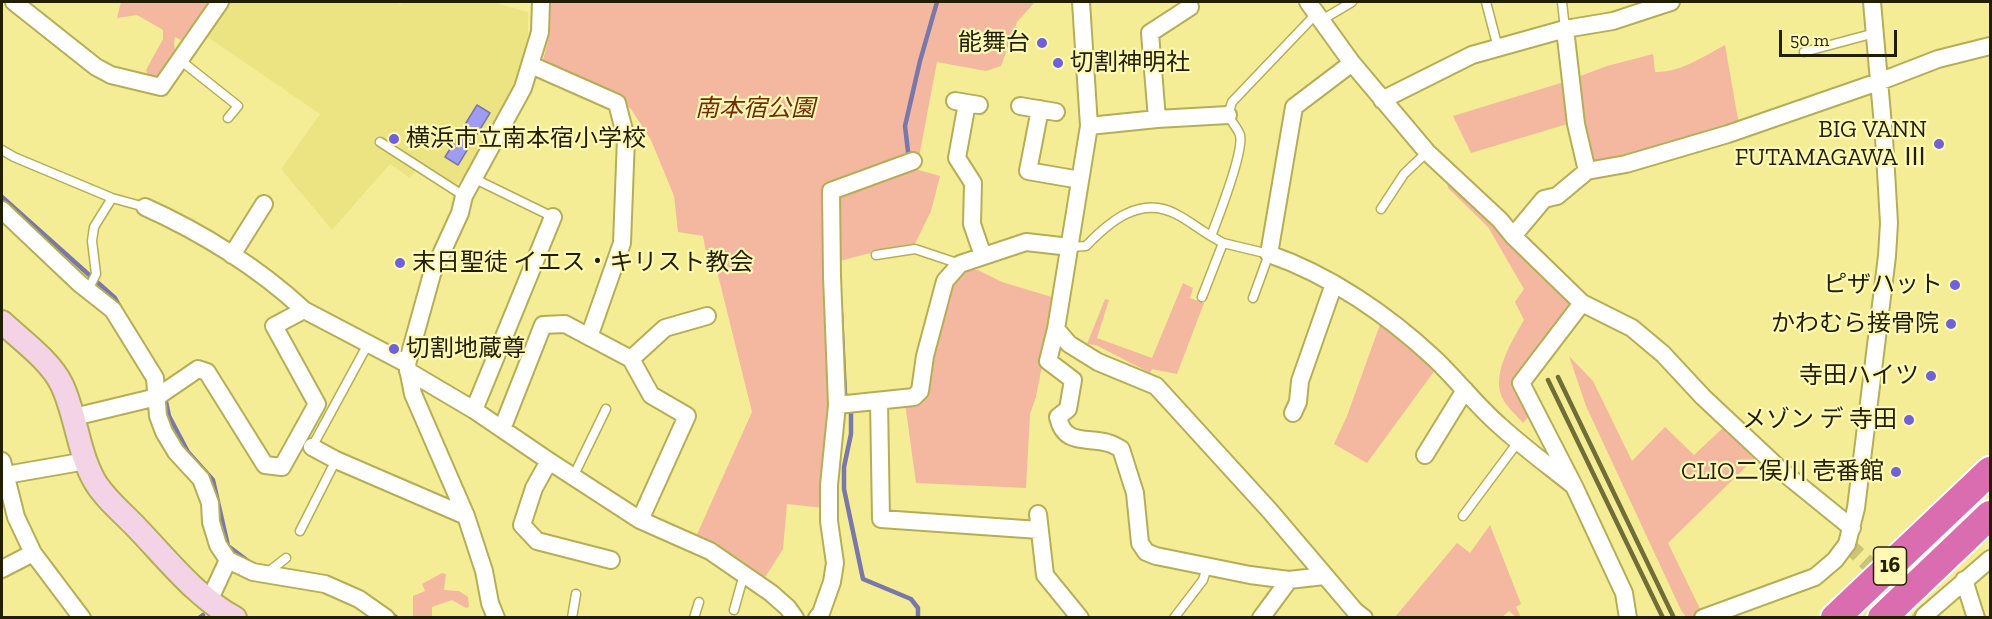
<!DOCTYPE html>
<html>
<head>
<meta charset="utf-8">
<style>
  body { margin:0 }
  #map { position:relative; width:1992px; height:619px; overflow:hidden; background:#f4ed95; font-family:"Zilla Slab",serif }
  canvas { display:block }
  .frame { position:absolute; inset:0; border:3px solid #221f00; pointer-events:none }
  .scale { position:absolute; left:1779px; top:30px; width:118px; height:27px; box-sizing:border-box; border:3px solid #221f00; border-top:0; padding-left:8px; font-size:18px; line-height:21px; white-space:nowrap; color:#221f00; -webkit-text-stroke:4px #fff9b5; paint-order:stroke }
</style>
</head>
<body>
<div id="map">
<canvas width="1992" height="619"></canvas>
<div class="frame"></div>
<div class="scale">50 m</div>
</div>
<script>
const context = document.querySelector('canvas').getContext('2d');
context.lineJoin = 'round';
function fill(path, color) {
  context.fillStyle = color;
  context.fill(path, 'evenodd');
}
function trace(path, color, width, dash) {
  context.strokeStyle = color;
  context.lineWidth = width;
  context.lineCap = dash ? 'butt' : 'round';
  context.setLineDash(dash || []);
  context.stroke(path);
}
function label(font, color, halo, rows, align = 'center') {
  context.font = font + ' "Zilla Slab","Noto Sans JP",serif';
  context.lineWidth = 4.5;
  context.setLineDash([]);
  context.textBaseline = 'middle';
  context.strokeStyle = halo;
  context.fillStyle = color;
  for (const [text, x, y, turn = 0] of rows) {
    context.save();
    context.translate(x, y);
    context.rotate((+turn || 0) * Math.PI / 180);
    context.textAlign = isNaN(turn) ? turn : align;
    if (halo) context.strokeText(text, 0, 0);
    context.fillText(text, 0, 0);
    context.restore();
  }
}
fill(new Path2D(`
  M228,2H398L400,5L402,2H492L528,12V35L515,87L465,175L449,192L416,171L410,178L390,164L332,230L281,169L320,114L206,36Z`), '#ece483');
fill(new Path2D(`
  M121,2H210L185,42L175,37L174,44L176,54L158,77L148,76L146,70L163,39V30L137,15L117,18Z
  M549,2H1035L1017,22L1001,66L986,71L937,62L919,157L825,191L831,396L824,508L787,504L783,549L764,579L694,541L752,412L718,275L706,252L703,236L678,232L674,196L651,140L631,109L620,101L542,65L550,31Z
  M1725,45L1739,125L1593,167L1585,143L1575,78L1607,66L1653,54L1655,72C1680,73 1704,56 1725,45Z
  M1564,82L1574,122L1471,153L1453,116Z
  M915,169L940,176L931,211L913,248L866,254L840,261L837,204L839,197Z
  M1453,180L1573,300L1517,373V386L1531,414L1523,423C1517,416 1509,409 1504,401C1489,377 1512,341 1524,320L1515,302L1524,289L1488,227L1448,188L1447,182Z
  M965,270H978L1002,282L1055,298L1036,397L1030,414L1026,488L916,483L905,403L930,362L952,285Z
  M1183,283L1193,288L1190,298L1204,303L1177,374L1152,369L1150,373L1096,345L1087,344L1105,299L1109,300L1097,338L1152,358Z
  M1382,319L1438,366L1367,463L1334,444L1347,416Z
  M1569,356L1593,381L1632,461L1665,427L1694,455L1726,425L1759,454L1668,543L1704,617H1686L1681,610L1586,406Z
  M1490,525L1521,604L1516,607L1521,617H1516L1509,611L1502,617H1395L1457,543L1470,553Z
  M442,573L446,574L444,590L459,591L468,597L469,607L466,608L452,600L432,607V617H413V596L425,591L422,584Z`), '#f3b89f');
const water = new Path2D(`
  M477,105L490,113L458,165L445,157Z`);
fill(water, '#9f9df3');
trace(water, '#7a77aa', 1.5);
trace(new Path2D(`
  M909,160L905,126L920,61L937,2
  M2,197L115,298L120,307
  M841,313L845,394L848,399
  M165,397L169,416L188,452L213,480L228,546L252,564
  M851,407V434L844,467V489L863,579L911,599L918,608V618
  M389,612L397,618
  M199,618L203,615`), '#7a77aa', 4.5);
trace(new Path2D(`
  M1847,544L1924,616`), '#cac477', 16, [16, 8]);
const lane = new Path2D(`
  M1486,2L1498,48
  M1562,2L1565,29
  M1320,21L1352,2
  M1804,52L1875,33
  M180,60L238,106L228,118
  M380,142L464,196
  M2,150L14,157L112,198L145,207
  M473,178L553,217
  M1381,209L1404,174L1427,152
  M1070,247L1086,246C1109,222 1140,195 1176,214C1188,220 1199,229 1211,236
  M876,255L915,249L960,264
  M88,290L96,274L92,241L94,227L112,198
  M1202,297L1223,243
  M1253,298L1269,254L1223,243L1211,236C1218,218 1244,151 1240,135C1238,129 1231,121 1228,115L1232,102L1316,14
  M312,447L368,344
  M573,477L606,409
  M1463,516L1518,442
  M300,531L336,460
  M268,572L286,558
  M734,610L744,574
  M572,618L576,594
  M694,618L699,602
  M1174,618L1203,580L1207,567`);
const street = new Path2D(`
  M14,2L96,67L111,75L161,87L220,2
  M1081,2L1089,126L1056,329L1069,344L1098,362L1156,386L1270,511L1355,611L1364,618
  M1308,2L1352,63L1427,152L1500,220L1513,236L1582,303L1632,328L1663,354L1703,397L1783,472L1852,528
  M1565,29L1576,124L1587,171
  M1352,63L1294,107L1269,254C1330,275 1388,315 1435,359C1457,380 1476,405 1499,425C1523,447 1549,466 1574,486
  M531,65L617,103L626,138L622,243L589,337
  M1382,100L1472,55L1565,29L1613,21L1671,2
  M955,101L979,105
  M967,103L957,158L973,183L972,224L983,256
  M1020,106L1056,112
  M1040,109L1028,171L1080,180
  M1157,119L1150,33L1190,7
  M1089,126L1157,119L1228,115
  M145,207C201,232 259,268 304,310L407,364
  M2,210L80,284L113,310L155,378L158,416L164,432L176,452L201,479L210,503L211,522L218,545L228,560L253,572L325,584L359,599L386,618
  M1513,236L1544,199L1557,196L1587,171L1626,164L1728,134L1881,81L1938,59L1990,46
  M232,255L264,204
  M1582,303L1521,383L1574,486L1624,593L1628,618
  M1056,329L1048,361L1073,380L1068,409L1058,417C1064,446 1087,437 1108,443C1113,444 1117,447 1121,449L1135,493L1140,543L1146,552L1156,556L1250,575L1289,580L1324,576
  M631,359L665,328L707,316
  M408,371L474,410L549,461L640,520L710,551L771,593L788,608L795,618
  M879,401L881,519L1039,530
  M837,405L832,276L831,191L913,161
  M474,410L553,217
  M1293,413L1298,402L1300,381L1334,284
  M74,417L157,397L198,369L207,372L265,465L282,467L317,404L274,326L304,310
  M502,429L543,325L565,324L631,359L651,395L687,416L640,520
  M312,447L336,460L466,516
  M1425,455L1465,390
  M2,461L16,517L33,553L82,618
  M549,461L534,488L522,525L537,541L611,560
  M6,475L86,461
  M1038,514L1045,575L1080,618
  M2,569L33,553
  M1964,580L1976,618
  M209,601L228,560
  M1924,616L1990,559
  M496,618L490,603L484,571L466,516L413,394L407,364L432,274L460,213L464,196L523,88L540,32L541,2
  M817,618L821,613L832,582L835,563L829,521V485L837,405L914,397L920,391L925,356L945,281L960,264L1026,242L1070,247
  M1261,618L1289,580
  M1703,618L1815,577L1835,560L1847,544L1856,508L1887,256L1889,223L1884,137L1872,2`);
const secondary = new Path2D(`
  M2,322C21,340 50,360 62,385C76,415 78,451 94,480C104,498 123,513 137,528C167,559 196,597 235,618`);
const highway = new Path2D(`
  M1835,618L1990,471
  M1882,618L1990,515`);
trace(lane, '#b5ae57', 11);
trace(street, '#b5ae57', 20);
trace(secondary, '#b5ae57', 26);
trace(highway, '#fff', 32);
trace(lane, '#fff', 8);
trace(street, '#fff', 16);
trace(secondary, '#f4d3e7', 22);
trace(highway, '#da6cb0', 28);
trace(new Path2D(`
  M1558,377L1674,618
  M1548,380L1663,618`), '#716d38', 4.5);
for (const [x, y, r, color] of [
  [1042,43,6,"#6e61db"],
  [1058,63,6,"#6e61db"],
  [394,139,6,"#6e61db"],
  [1939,144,6,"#6e61db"],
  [400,263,6,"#6e61db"],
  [1955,285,6,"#6e61db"],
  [1951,324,6,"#6e61db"],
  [394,349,6,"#6e61db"],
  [1931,376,6,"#6e61db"],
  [1909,420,6,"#6e61db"],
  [1896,472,6,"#6e61db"]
]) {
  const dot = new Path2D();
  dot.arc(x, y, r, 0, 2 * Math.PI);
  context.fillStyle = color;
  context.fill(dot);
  trace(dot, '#fff9b5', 2);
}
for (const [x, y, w] of [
  [1890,566,33]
]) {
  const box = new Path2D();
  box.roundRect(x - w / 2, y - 19, w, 38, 4.5);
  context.fillStyle = '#fff9b5';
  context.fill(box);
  trace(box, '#221f00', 1.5);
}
label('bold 22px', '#221f00', null, [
  ["16",1890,566]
]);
label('24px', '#221f00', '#fff9b5', [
  ["能舞台",1030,43],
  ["切割神明社",1070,63,"left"],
  ["BIG VANN",1927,130],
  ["FUTAMAGAWA Ⅲ",1927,158],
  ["横浜市立南本宿小学校",406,139,"left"],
  ["末日聖徒 イエス・キリスト教会",412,263,"left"],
  ["ピザハット",1943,285],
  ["かわむら接骨院",1939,324],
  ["切割地蔵尊",406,349,"left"],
  ["寺田ハイツ",1919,376],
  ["メゾン デ 寺田",1897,420],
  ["CLIO二俣川 壱番館",1884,472]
], 'right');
label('italic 24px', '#732c03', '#fff9b5', [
  ["南本宿公園",755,109]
]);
</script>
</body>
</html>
